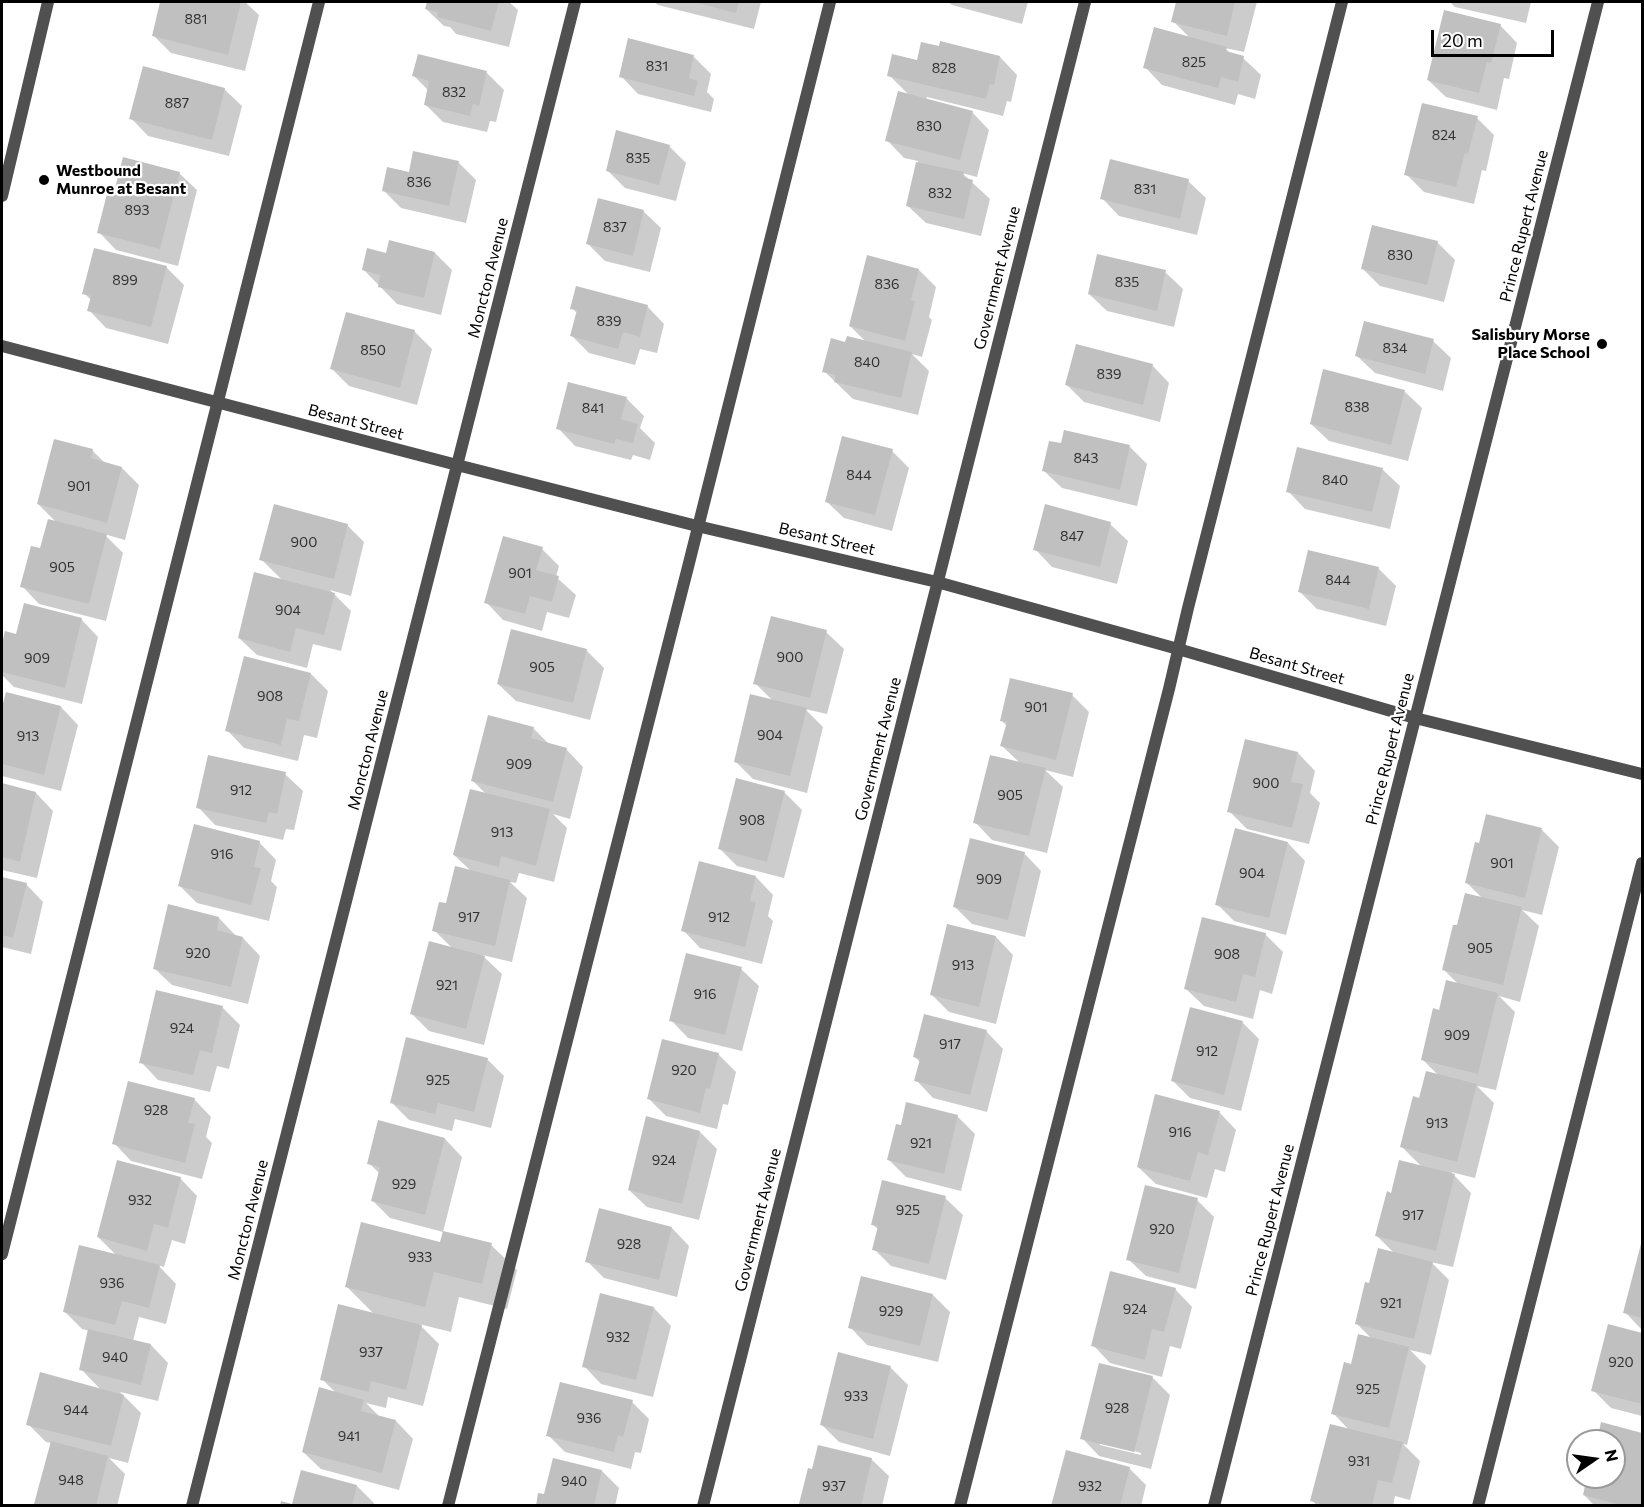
<!DOCTYPE html>
<html>
<head>
<meta charset="utf-8">
<style>
  body { margin:0 }
  #map { position:relative; width:1644px; height:1507px; overflow:hidden; background:#fff; font-family:Commissioner,sans-serif }
  canvas { display:block }
  .frame { position:absolute; inset:0; border:3px solid #000; pointer-events:none }
  .north { position:absolute; left:1566px; top:1429px; width:60px; height:60px; box-sizing:border-box; background:#fff; border:2px solid #999; border-radius:50%; rotate:77deg; font-size:16px; font-weight:700; line-height:24px; text-align:center; color:#000 }
  .north::after { content:''; display:block; margin:auto; width:21px; height:27px; background:#000; clip-path:polygon(50% 0,100% 100%,50% 72%,0 100%) }
  .scale { position:absolute; left:1431px; top:30px; width:123px; height:27px; box-sizing:border-box; border:3px solid #000; border-top:0; padding-left:8px; font-size:18px; line-height:21px; white-space:nowrap; color:#000; -webkit-text-stroke:4px #fff; paint-order:stroke }
</style>
</head>
<body>
<div id="map">
<canvas width="1644" height="1507"></canvas>
<div class="frame"></div>
<div class="north">N</div>
<div class="scale">20 m</div>
</div>
<script>
const context = document.querySelector('canvas').getContext('2d');
context.lineJoin = 'round';
function fill(path, color) {
  context.fillStyle = color;
  context.fill(path, 'evenodd');
}
function trace(path, color, width, dash) {
  context.strokeStyle = color;
  context.lineWidth = width;
  context.lineCap = dash ? 'butt' : 'round';
  context.setLineDash(dash || []);
  context.stroke(path);
}
function label(font, color, halo, rows, align = 'center') {
  context.font = font + ' Commissioner,sans-serif';
  context.lineWidth = 4.5;
  context.setLineDash([]);
  context.textBaseline = 'middle';
  context.strokeStyle = halo;
  context.fillStyle = color;
  for (const [text, x, y, turn = 0] of rows) {
    context.save();
    context.translate(x, y);
    context.rotate((+turn || 0) * Math.PI / 180);
    context.textAlign = isNaN(turn) ? turn : align;
    if (halo) context.strokeText(text, 0, 0);
    context.fillText(text, 0, 0);
    context.restore();
  }
}
fill(new Path2D(`
  M162,2H245L259,15L245,71L171,53L153,35Z
  M428,2H509L518,10L509,47L456,34L450,27L444,26L426,9Z
  M654,2H761L754,29L658,5Z
  M948,2H1028L1022,24L952,5Z
  M1177,2H1257L1244,52L1225,48L1232,55L1243,58L1261,75L1255,99L1238,94L1235,105L1162,85L1145,67L1191,39L1173,21Z
  M1450,2H1531L1526,23L1455,7Z
  M1500,25L1517,43L1509,79L1504,78L1497,110L1446,97L1428,80Z
  M942,43L1000,57L1017,75L1011,102L1007,101L1003,116L927,97L926,100L972,112L989,130L977,177L962,173L990,199L981,236L926,223L908,206L918,161L904,158L887,140L910,96L889,75L918,62L941,48Z
  M419,56L487,73L504,90L496,122L490,121L487,132L443,122L425,104L429,91L414,76Z
  M694,57L711,74L707,92L714,99L711,112L638,94L621,76Z
  M224,89L242,106L229,156L148,136L131,118Z
  M1477,118L1494,135L1486,171L1482,170L1474,204L1424,192L1406,174Z
  M669,146L686,163L676,201L625,188L607,170Z
  M459,163L476,180L466,223L401,208L384,191L410,174Z
  M179,173L197,190L178,266L116,250L99,232L116,189Z
  M1188,181L1206,198L1197,235L1119,216L1102,198Z
  M643,211L661,228L650,272L605,261L588,244Z
  M1437,242L1455,260L1444,302L1380,286L1363,269Z
  M435,253L452,270L441,315L397,304L363,269L387,255Z
  M166,267L184,285L168,344L106,328L89,310L91,300L84,293Z
  M919,270L936,287L929,317L932,320L922,357L912,354L929,371L918,415L853,399L824,371L847,344L867,343L850,326Z
  M1165,272L1183,289L1174,327L1107,311L1089,294Z
  M647,306L664,324L657,353L640,349L635,365L589,353L572,336L578,314L572,308Z
  M414,331L432,349L417,405L349,386L332,369Z
  M1433,341L1451,358L1443,391L1375,373L1357,356Z
  M1152,365L1169,383L1160,422L1084,402L1067,385Z
  M1404,391L1422,408L1408,461L1329,441L1311,424Z
  M626,398L644,416L640,428L655,443L650,460L633,455L631,460L575,446L558,428Z
  M1130,447L1147,464L1137,506L1062,488L1044,471Z
  M92,450L106,464L122,468L139,485L125,540L104,534L123,553L106,621L39,604L22,586L57,523L38,504Z
  M892,451L909,468L892,531L844,518L826,501Z
  M1382,469L1400,486L1390,529L1305,509L1288,491Z
  M1110,524L1128,541L1117,584L1052,567L1035,549Z
  M347,525L364,542L351,596L330,590L351,611L341,651L313,644L307,668L257,655L239,638L282,580L261,559Z
  M542,549L559,566L556,577L576,595L569,618L547,612L542,631L503,620L486,602Z
  M1378,568L1396,586L1386,626L1317,609L1300,592Z
  M81,619L98,637L82,704L14,687L2,675V651L6,633L17,635Z
  M826,632L844,649L827,714L805,709L823,727L807,793L753,779L735,761L773,701L755,683Z
  M586,650L604,668L590,720L516,701L498,684Z
  M311,674L328,691L317,738L304,735L298,761L244,748L227,730Z
  M7,693L61,707L78,725L61,791L2,776V713Z
  M1072,695L1089,712L1073,777L1045,770L1063,787L1047,853L992,840L975,822L1020,763L1002,746L1007,726L1002,721Z
  M533,728L550,745L566,749L583,767L570,819L553,814L567,828L554,882L519,873L516,883L510,882L527,898L512,962L482,955L502,974L484,1045L429,1031L411,1013L453,949L434,930L448,905L472,872L454,855L487,795L472,780Z
  M1298,753L1315,771L1310,793L1320,803L1309,844L1247,829L1229,811Z
  M285,774L303,791L294,830L286,829L283,840L215,825L198,807Z
  M2,785L36,793L53,811L37,878L2,870Z
  M784,792L802,810L784,878L737,866L720,849Z
  M1541,829L1559,847L1542,915L1522,910L1539,926L1520,1002L1499,996L1515,1012L1496,1090L1477,1086L1494,1103L1475,1178L1451,1172L1471,1193L1453,1267L1431,1262L1449,1280L1431,1355L1410,1350L1426,1366L1407,1445L1403,1444L1420,1461L1410,1500L1395,1496L1393,1506H1317L1312,1500L1350,1431L1333,1413L1352,1366L1373,1340L1356,1323L1370,1285L1395,1254L1377,1236L1392,1194L1423,1168L1402,1147L1420,1100L1439,1076L1422,1059L1440,1012L1459,985L1443,969L1459,927L1483,899L1467,883Z
  M259,842L276,860L271,881L277,887L269,921L197,903L180,886Z
  M1288,843L1305,861L1286,935L1234,921L1217,904Z
  M1024,853L1041,871L1025,937L972,924L955,907Z
  M756,877L773,895L768,916L773,921L762,964L700,948L683,930Z
  M2,878L26,884L43,902L31,954L2,947Z
  M219,918L237,937L243,938L260,956L248,1004L172,985L154,968Z
  M948,926L996,937L1013,955L996,1024L949,1012L931,994Z
  M1265,934L1283,952L1272,994L1260,990L1253,1019L1204,1006L1186,989Z
  M741,969L759,986L742,1051L688,1038L671,1020Z
  M222,1007L240,1025L229,1069L217,1066L210,1092L158,1080L141,1062Z
  M1242,1022L1259,1039L1241,1111L1190,1098L1173,1081Z
  M986,1031L1003,1049L987,1112L933,1098L916,1080L920,1062L915,1057Z
  M718,1054L736,1072L728,1105L723,1104L717,1129L666,1116L649,1099Z
  M487,1059L504,1076L491,1128L455,1119L452,1131L409,1120L391,1102Z
  M194,1099L211,1117L206,1137L212,1143L202,1179L131,1161L114,1143Z
  M1219,1112L1236,1130L1225,1172L1215,1169L1207,1198L1156,1184L1138,1167Z
  M957,1116L975,1134L961,1191L906,1177L889,1160L902,1127Z
  M700,1132L717,1149L699,1220L647,1207L629,1190Z
  M445,1139L462,1157L443,1232L390,1218L373,1201L380,1174L369,1163Z
  M180,1178L197,1196L185,1244L172,1240L164,1267L158,1265L176,1284L166,1324L139,1317L133,1341L151,1345L168,1363L158,1401L120,1392L141,1413L128,1463L109,1458L125,1474L117,1506H38L36,1504L51,1443L46,1442L28,1424L101,1390L81,1369L90,1331L82,1329L64,1311L117,1256L98,1237Z
  M945,1198L963,1215L946,1280L891,1266L874,1249L879,1230L872,1224Z
  M1197,1200L1214,1217L1196,1289L1146,1276L1128,1259Z
  M672,1228L689,1246L677,1297L604,1278L587,1261Z
  M1642,1243V1330L1625,1312Z
  M441,1244L491,1245L517,1270L507,1309L459,1297L451,1332L419,1324L439,1344L423,1406L388,1397L386,1408L366,1403L380,1417L396,1421L413,1439L399,1490L321,1469L303,1452L336,1393L322,1379L375,1315L346,1286Z
  M1175,1289L1192,1307L1181,1349L1170,1346L1162,1377L1110,1363L1093,1345Z
  M601,1295L654,1308L671,1326L653,1397L601,1384L584,1366Z
  M933,1295L950,1312L938,1362L867,1345L850,1327Z
  M1609,1326L1642,1334V1416L1611,1408L1593,1390Z
  M840,1354L891,1368L908,1385L890,1456L839,1442L821,1424Z
  M1100,1364L1153,1378L1170,1395L1151,1469L1099,1456L1082,1438ZM1100,1442L1141,1453V1455L1100,1445Z
  M632,1402L649,1419L641,1453L635,1452L631,1469L565,1452L548,1435Z
  M1603,1424L1642,1434V1506H1595L1584,1495L1589,1477H1614V1441H1598Z
  M871,1459L889,1476L882,1506H803L801,1504L813,1470Z
  M1129,1468L1146,1485L1141,1506H1053Z
  M602,1471L619,1488L615,1506H537L546,1496Z
  M357,1486L374,1503L373,1506H293Z`), '#0003');
fill(new Path2D(`
  M160,2H241L228,55L152,36Z
  M427,2H499L491,31L437,17L438,12L425,9Z
  M694,2H739L736,13Z
  M1176,2H1235L1227,36L1171,22Z
  M1444,10L1501,24L1491,63L1487,62L1479,93L1427,80Z
  M1154,27L1227,47L1226,51L1244,56L1238,82L1221,77L1218,88L1143,68Z
  M628,38L694,55L689,78L698,81L694,96L619,77Z
  M940,41L1000,56L994,85L990,84L986,99L887,76L892,54L917,60L921,42L939,46Z
  M418,54L487,71L479,106L473,104L470,116L424,105L429,81L412,76Z
  M143,66L225,88L212,140L129,119Z
  M898,91L973,111L960,160L885,141Z
  M1422,103L1478,116L1468,154L1465,153L1456,187L1404,175Z
  M616,130L670,145L659,185L606,171Z
  M413,151L459,161L449,206L382,191L387,167L409,172Z
  M123,157L180,172L160,249L97,233L109,186L115,188Z
  M1110,159L1189,179L1180,219L1100,199Z
  M916,162L964,172L963,177L973,180L964,219L906,206Z
  M598,198L644,210L633,256L586,244Z
  M1372,225L1438,241L1427,285L1361,269Z
  M389,240L435,252L424,298L378,287L380,275L362,270L367,248L386,253Z
  M94,248L167,266L151,327L87,311L91,296L82,294Z
  M1097,254L1166,270L1157,311L1088,294Z
  M867,255L919,269L911,300L915,301L905,341L849,326Z
  M576,286L648,305L640,337L623,332L618,349L570,336L577,310L570,309Z
  M346,312L415,330L400,388L330,369Z
  M1364,321L1434,339L1425,374L1355,356Z
  M847,336L912,352L901,398L834,382L836,375L822,372L831,338L845,342Z
  M1076,344L1153,364L1143,405L1065,385Z
  M1323,369L1405,390L1391,445L1310,424Z
  M568,382L627,397L621,419L638,424L633,443L616,439L614,444L556,429Z
  M1064,430L1130,445L1120,490L1042,471L1049,441L1061,443Z
  M842,436L893,449L875,515L825,502Z
  M54,439L93,449L91,458L122,467L107,523L37,504Z
  M1297,447L1383,468L1372,512L1286,492Z
  M274,504L348,524L334,579L259,560Z
  M1045,504L1111,522L1100,567L1033,550Z
  M48,519L107,534L89,604L20,587L31,546L40,548Z
  M503,536L543,547L536,570L559,576L552,602L530,596L525,614L484,603Z
  M1308,550L1379,567L1369,609L1298,592Z
  M254,572L335,593L324,635L296,628L290,652L238,638Z
  M24,603L82,618L65,688L2,672V644L5,631L16,634Z
  M771,616L827,630L810,698L753,684Z
  M511,629L587,649L573,703L497,684Z
  M244,656L311,673L299,721L287,719L281,745L225,731Z
  M1010,678L1073,693L1056,760L1000,746L1007,722L1000,721Z
  M6,692L61,706L44,775L2,764V707Z
  M750,694L807,708L790,776L734,762Z
  M488,715L534,727L531,738L567,748L553,802L471,781Z
  M1245,739L1298,752L1291,782L1303,784L1292,828L1227,812Z
  M208,755L286,772L277,814L269,812L266,823L196,808Z
  M990,755L1046,768L1029,836L973,823Z
  M736,778L785,791L767,862L718,849Z
  M2,783L36,792L20,862L2,857Z
  M470,789L550,809L536,866L501,856L499,867L453,855Z
  M1486,814L1542,828L1525,898L1465,883L1475,842L1479,843Z
  M194,824L260,841L254,867L261,868L251,905L178,886Z
  M1235,828L1288,842L1269,918L1215,905Z
  M970,838L1025,852L1008,920L953,907Z
  M699,861L756,876L750,901L756,902L745,947L681,931Z
  M455,866L510,880L495,946L432,931L439,902L446,903Z
  M2,877L27,883L13,938L2,935Z
  M1465,893L1522,907L1503,985L1442,970L1453,925H1457Z
  M168,904L219,917L217,930L243,937L231,987L153,969Z
  M1202,917L1266,933L1255,977L1243,974L1236,1002L1184,989Z
  M947,924L996,936L979,1007L930,995Z
  M429,941L485,956L466,1029L410,1014Z
  M686,953L742,967L725,1035L669,1021Z
  M1446,980L1498,993L1478,1074L1421,1060L1433,1008L1439,1010Z
  M156,990L223,1006L212,1053L200,1050L193,1075L139,1063Z
  M1190,1007L1243,1021L1224,1095L1171,1081Z
  M924,1014L987,1030L970,1095L914,1081L920,1059L913,1057Z
  M406,1037L488,1058L474,1112L438,1103L435,1114L390,1103Z
  M662,1039L719,1053L710,1089L706,1088L700,1113L647,1099Z
  M1426,1071L1477,1084L1457,1162L1400,1147L1413,1096L1419,1098Z
  M128,1081L195,1098L188,1123L195,1124L185,1163L112,1144Z
  M1155,1094L1220,1111L1208,1155L1198,1152L1190,1181L1137,1167Z
  M906,1102L958,1115L944,1174L887,1160L896,1124L901,1125Z
  M646,1116L700,1131L682,1204L628,1190Z
  M378,1120L445,1138L425,1215L371,1201L380,1167L367,1164Z
  M117,1160L181,1177L168,1228L154,1224L147,1251L97,1237Z
  M1399,1160L1455,1174L1436,1251L1375,1236L1387,1191L1391,1193Z
  M882,1180L946,1196L929,1264L872,1250L878,1226L871,1225Z
  M1145,1185L1198,1198L1179,1273L1126,1260Z
  M599,1208L672,1227L659,1280L585,1262Z
  M361,1222L440,1242L443,1231L492,1243L482,1284L434,1272L425,1307L345,1287Z
  M1642,1240V1318L1623,1313Z
  M79,1245L160,1265L149,1308L122,1301L115,1325L63,1312Z
  M1378,1248L1433,1262L1414,1339L1355,1324L1365,1282L1369,1283Z
  M1110,1271L1176,1288L1164,1332L1152,1329L1145,1360L1091,1346Z
  M861,1276L933,1294L920,1346L848,1328Z
  M600,1293L654,1307L636,1380L582,1367Z
  M338,1304L422,1325L406,1390L371,1381L369,1392L320,1380Z
  M1608,1324L1642,1333V1404L1591,1391Z
  M88,1329L151,1344L141,1385L79,1370Z
  M1358,1334L1409,1347L1389,1428L1331,1414L1344,1362L1351,1364Z
  M838,1352L891,1366L873,1439L820,1425Z
  M1099,1363L1153,1376L1134,1452L1080,1439Z
  M40,1372L124,1395L111,1446L26,1425Z
  M560,1382L633,1400L623,1437L618,1435L614,1452L546,1436Z
  M319,1387L364,1400L361,1411L396,1420L382,1473L302,1452Z
  M1601,1422L1642,1433V1506H1624L1583,1495L1587,1477H1614V1441H1597Z
  M1330,1424L1403,1442L1392,1483L1378,1480L1372,1506H1329L1310,1501Z
  M51,1441L108,1456L96,1506L34,1504Z
  M818,1445L872,1458L861,1506H805L799,1504L808,1468L812,1469Z
  M1066,1450L1130,1467L1120,1506H1051Z
  M553,1458L602,1470L594,1506H536L538,1493L544,1494Z
  M301,1470L357,1485L352,1506H280L281,1501L292,1504Z`), '#c0c0c0');
trace(new Path2D(`
  M2,1254L319,2
  M448,1506L688,567L830,2
  M960,1506L1169,689L1188,608L1342,2
  M1478,1506L1642,863`), '#505050', 12);
trace(new Path2D(`
  M2,346L457,465L697,526L937,582L1178,649L1415,718L1642,774
  M192,1506L575,2
  M703,1506L1085,2
  M1214,1506L1598,2`), '#505050', 12);
trace(new Path2D(`
  M2,196L48,2`), '#505050', 12);
for (const [x, y, r, color] of [
  [44,180,6,"#000"],
  [1602,344,6,"#000"]
]) {
  const dot = new Path2D();
  dot.arc(x, y, r, 0, 2 * Math.PI);
  context.fillStyle = color;
  context.fill(dot);
  trace(dot, '#fff', 2);
}
label('14px', '#303030', null, [
  ["881",196,19],
  ["825",1194,62],
  ["831",657,66],
  ["828",944,68],
  ["832",454,92],
  ["887",177,103],
  ["830",929,126],
  ["824",1444,135],
  ["835",638,158],
  ["836",419,182],
  ["831",1145,189],
  ["832",940,193],
  ["893",137,210],
  ["837",615,227],
  ["830",1400,255],
  ["899",125,280],
  ["835",1127,282],
  ["836",887,284],
  ["839",609,321],
  ["834",1395,348],
  ["850",373,350],
  ["840",867,362],
  ["839",1109,374],
  ["838",1357,407],
  ["841",593,408],
  ["843",1086,458],
  ["844",859,475],
  ["840",1335,480],
  ["901",79,486],
  ["847",1072,536],
  ["900",304,542],
  ["905",62,567],
  ["901",520,573],
  ["844",1338,580],
  ["904",288,610],
  ["900",790,657],
  ["909",37,658],
  ["905",542,667],
  ["908",270,696],
  ["901",1036,707],
  ["904",770,735],
  ["913",28,736],
  ["909",519,764],
  ["900",1266,783],
  ["912",241,790],
  ["905",1010,795],
  ["908",752,820],
  ["913",502,832],
  ["916",222,854],
  ["901",1502,863],
  ["904",1252,873],
  ["909",989,879],
  ["917",469,917],
  ["912",719,917],
  ["905",1480,948],
  ["920",198,953],
  ["908",1227,954],
  ["913",963,965],
  ["921",447,985],
  ["916",705,994],
  ["924",182,1028],
  ["909",1457,1035],
  ["917",950,1044],
  ["912",1207,1051],
  ["920",684,1070],
  ["925",438,1080],
  ["928",156,1110],
  ["913",1437,1123],
  ["916",1180,1132],
  ["921",921,1143],
  ["924",664,1160],
  ["929",404,1184],
  ["932",140,1200],
  ["925",908,1210],
  ["917",1413,1215],
  ["920",1162,1229],
  ["928",629,1244],
  ["933",420,1257],
  ["936",112,1283],
  ["921",1391,1303],
  ["924",1135,1309],
  ["929",891,1311],
  ["932",618,1337],
  ["937",371,1352],
  ["940",115,1357],
  ["920",1621,1362],
  ["925",1368,1389],
  ["933",856,1396],
  ["928",1117,1408],
  ["944",76,1410],
  ["936",589,1418],
  ["941",349,1436],
  ["931",1359,1461],
  ["948",71,1480],
  ["940",574,1481],
  ["937",834,1486],
  ["932",1090,1486]
]);
label('bold 16px', '#000', '#fff', [
  ["Westbound",56,171],
  ["Munroe at Besant",56,189],
  ["Salisbury Morse",1590,335,"right"],
  ["Place School",1590,353,"right"]
], 'left');
label('16px', '#000', '#fff', [
  ["Prince Rupert Avenue",1524,226,-76],
  ["Moncton Avenue",488,278,-76],
  ["Government Avenue",997,278,-76],
  ["Besant Street",356,422,15],
  ["Besant Street",827,539,13],
  ["Besant Street",1297,666,16],
  ["Government Avenue",878,749,-76],
  ["Prince Rupert Avenue",1390,749,-76],
  ["Moncton Avenue",368,750,-76],
  ["Moncton Avenue",248,1220,-76],
  ["Government Avenue",758,1220,-76],
  ["Prince Rupert Avenue",1270,1220,-76]
]);
</script>
</body>
</html>
